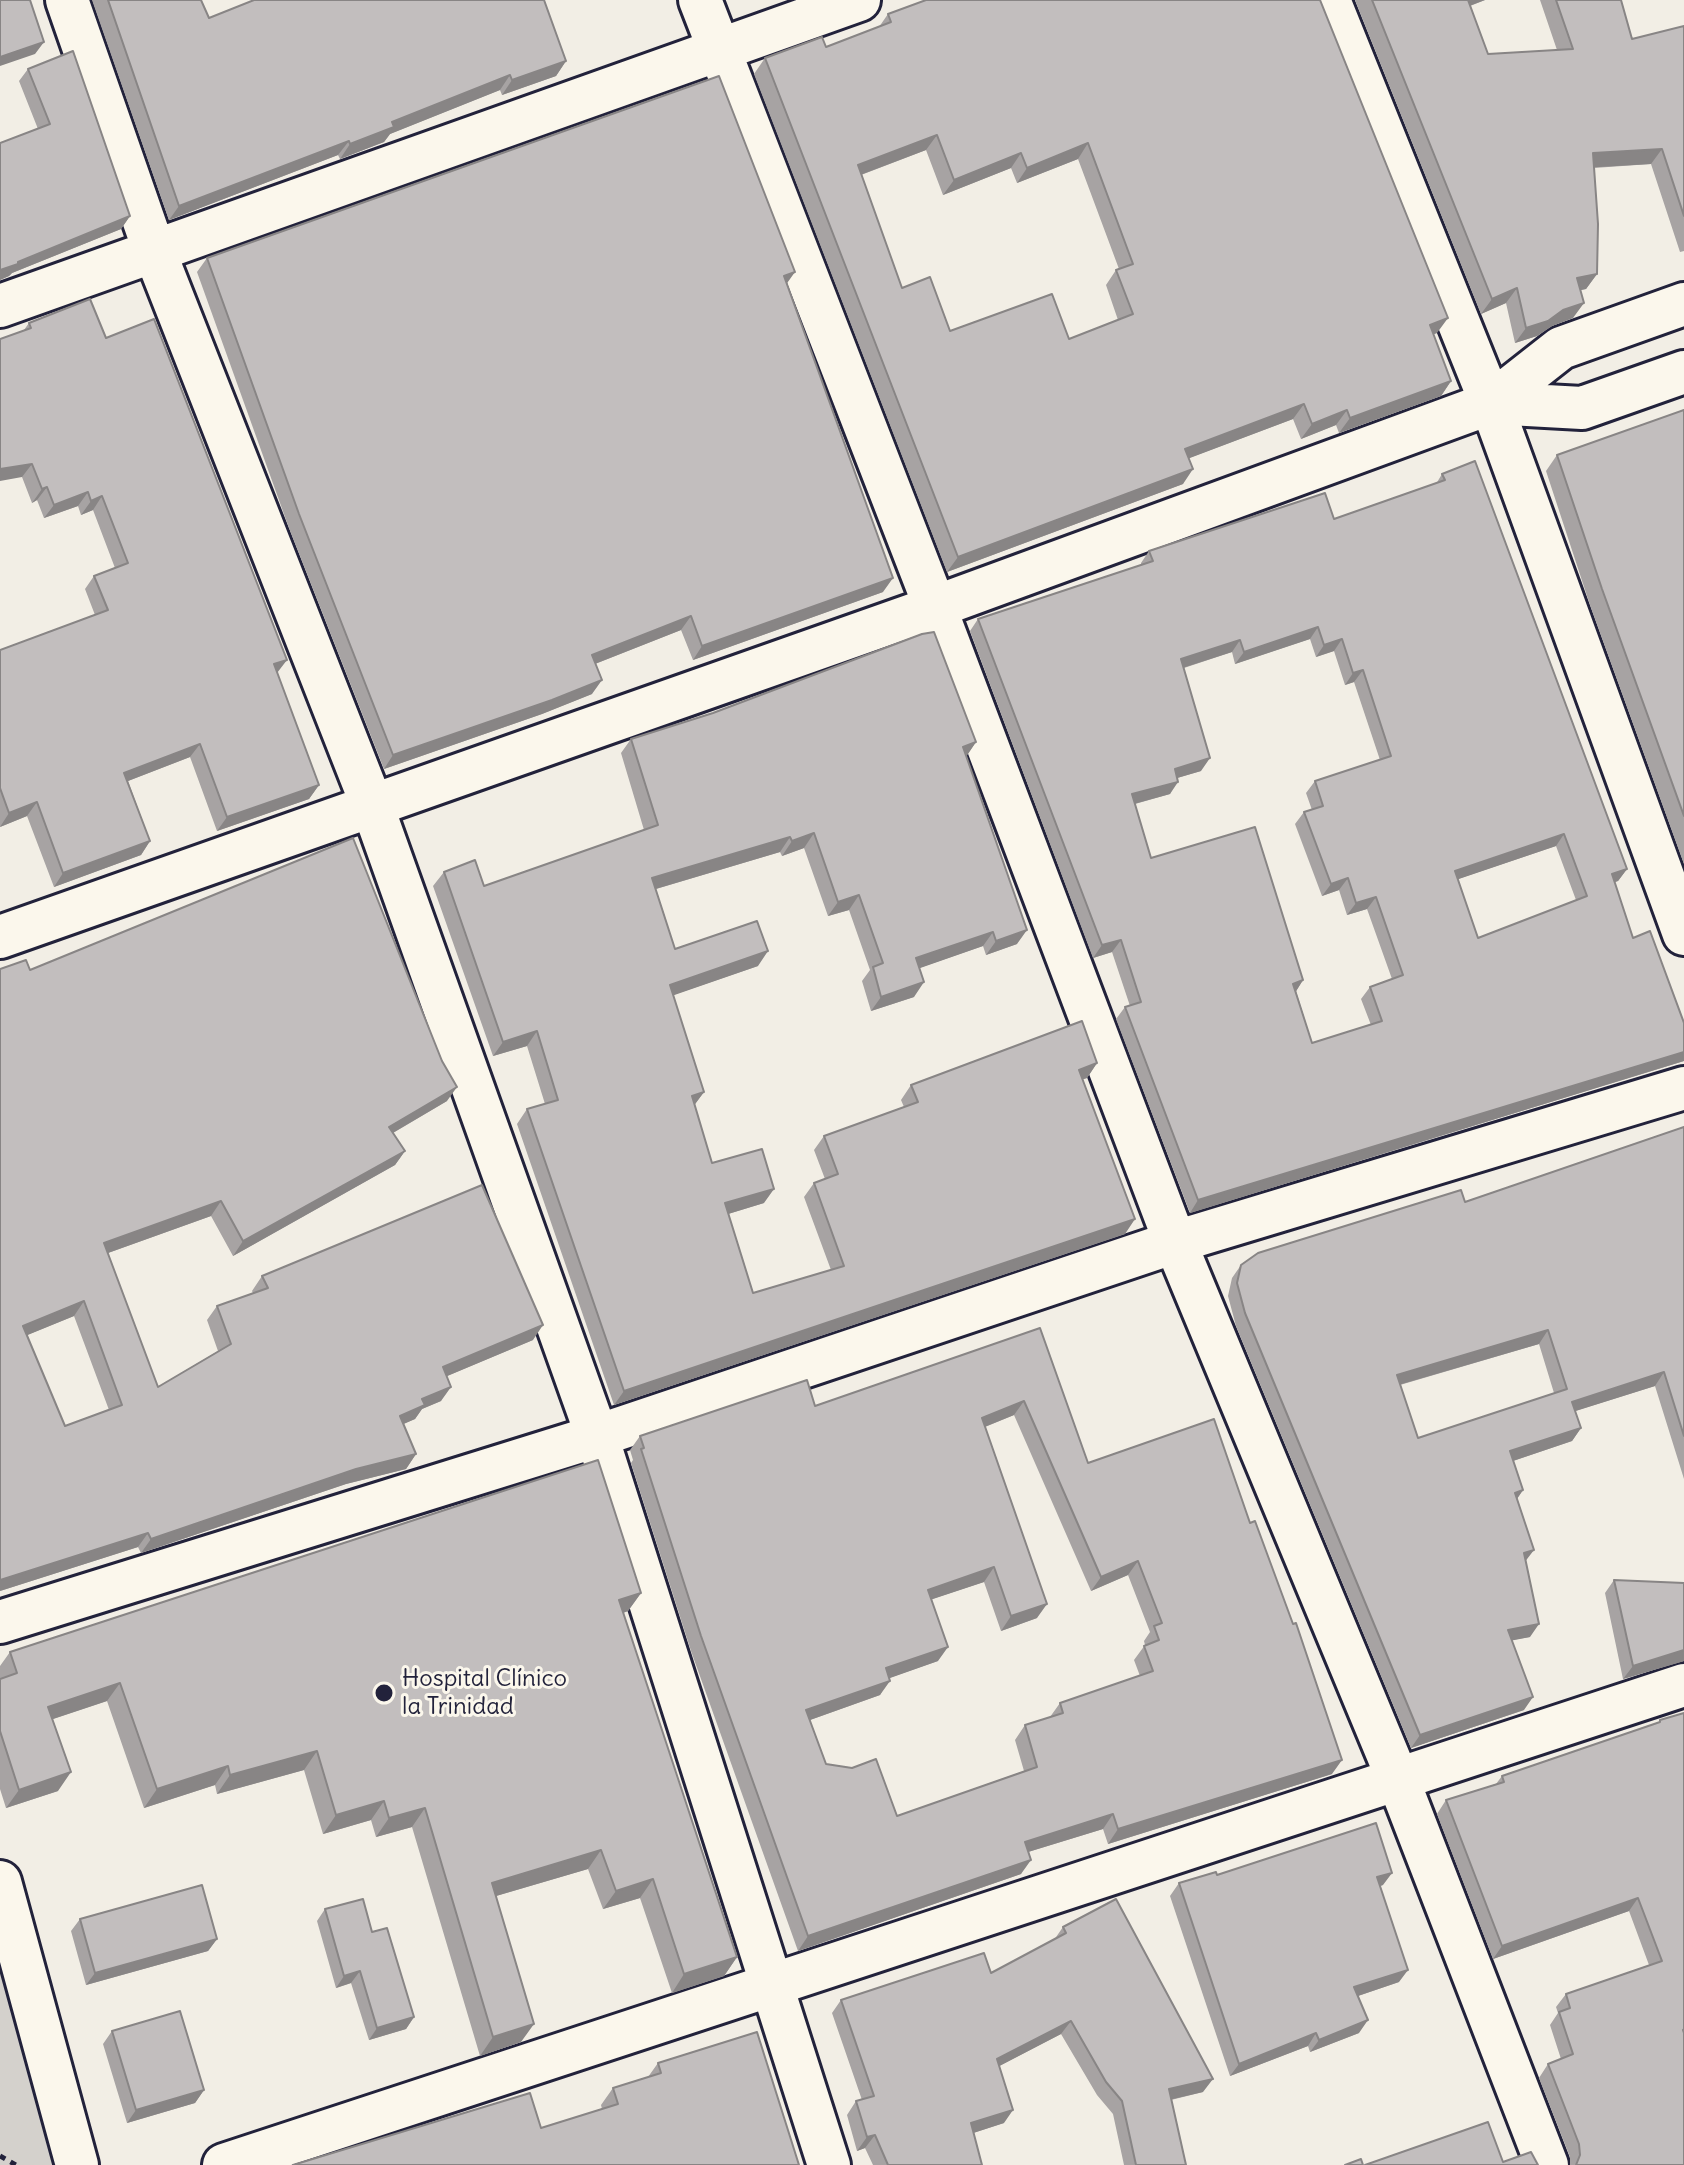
<!DOCTYPE html>
<html>
<head>
<meta charset="utf-8">
<style>
  body { margin:0 }
  canvas { display:block; background:#f2eee5 }
</style>
</head>
<body>
<canvas width="1684" height="2165"></canvas>
<script>
const context = document.querySelector('canvas').getContext('2d');
context.lineJoin = 'round';
function fill(path, color) {
  context.fillStyle = color;
  context.fill(path, 'evenodd');
}
function trace(path, color, width, dash) {
  context.strokeStyle = color;
  context.lineWidth = width;
  context.lineCap = dash ? 'butt' : 'round';
  context.setLineDash(dash || []);
  context.stroke(path);
}
function label(font, color, halo, rows, align = 'center') {
  context.font = font + ' Delius,sans-serif';
  context.lineWidth = 6;
  context.setLineDash([]);
  context.textBaseline = 'middle';
  context.strokeStyle = halo;
  context.fillStyle = color;
  for (const [text, x, y, turn = 0] of rows) {
    context.save();
    context.translate(x, y);
    context.rotate((+turn || 0) * Math.PI / 180);
    context.textAlign = isNaN(turn) ? turn : align;
    if (halo) context.strokeText(text, 0, 0);
    context.fillText(text, 0, 0);
    context.restore();
  }
}
fill(new Path2D(`
  M0,1882L77,2165H0Z`), '#d4d1cc');
const minor = new Path2D(`
  M67,0L154,250L372,805L597,1436L829,2165
  M700,0L935,607L1175,1242L1397,1777L1547,2165
  M1329,0L1491,403L1684,934
  M0,306L859,0
  M1491,403L1582,408L1684,372
  M0,937L935,607L1491,403L1561,348L1684,304
  M0,1622L597,1436L1175,1242L1684,1088
  M0,1882L77,2165
  M224,2165C711,2007 1196,1842 1684,1685`);
trace(minor, '#22223b', 48);
trace(new Path2D(`
  M0,2156L16,2165`), '#22223b', 5, [6, 6]);
trace(minor, '#fbf7ec', 42);
fill(new Path2D(`
  M92,0H201L209,18L566,61L556,76L502,95L500,90L390,134L384,142L340,159L338,155L169,220Z
  M1355,0H1485L1470,6L1488,54L1557,50L1540,0H1621L1632,39L1684,26V251L1680,252L1651,164L1594,168L1597,274L1586,289L1580,290L1573,318L1552,326L1537,336L1515,343L1506,303L1481,314Z
  M888,14L1437,333L1433,334L1451,381L1441,396L1339,433L1336,425L1301,439L1293,419L1189,458L1183,484L947,572L754,74L765,58L826,47L879,27ZM926,150L943,195L1011,168L1017,183L1078,159L1119,269L1116,270L1106,285L1118,320L1069,339L950,331L902,288L861,175Z
  M28,69L130,216L121,229L12,273L9,276L0,280V143L38,129L19,81Z
  M207,258L787,283L883,592L693,660L681,630L595,664L592,694L542,714L384,769L289,528L197,272Z
  M29,323L106,338L277,673L319,785L309,799L217,831L190,757L128,781L150,841L141,855L54,887L27,816L0,827V650L95,615L85,589L94,576L115,568L93,510L81,515L78,506L44,518L37,500L32,503L22,477L24,330Z
  M1684,410V864L1590,605L1546,471L1557,455Z
  M1442,474L1627,869L1618,881L1615,882L1633,938L1684,1023V1061L1190,1213L1116,1019L1125,1007L1130,1006L1112,952L1093,958L970,631L978,619L1141,565V563L1149,551L1334,519L1436,484ZM1310,639L1316,657L1334,651L1345,685L1354,682L1380,760L1315,781L1306,793L1312,810L1304,812L1295,824L1322,896L1339,890L1347,915L1367,909L1392,979L1370,987L1361,999L1371,1025L1312,1043L1296,991L1303,980L1151,858L1135,804L1170,794L1177,778L1201,771L1184,668L1232,652L1235,664ZM1556,846L1576,900L1478,938L1458,879Z
  M631,739L976,742L966,756L1017,944L986,955L983,946L919,968L914,997L871,1011L862,981L870,970L849,910L828,916L804,848L782,856L780,852L656,889L675,949L758,966L673,995L704,1092L694,1105L712,1163L764,1203L728,1214L753,1293L831,1270L804,1197L814,1183L825,1179L814,1150L824,1136L904,1107L901,1100L911,1085L1097,1063L1087,1078L1083,1079L1125,1234L614,1405L517,1124L527,1109L545,1104L527,1046L493,1056L433,886L444,872L484,886L644,830L621,753Z
  M30,970L447,1101L393,1133L405,1151L395,1165L233,1256L211,1216L108,1253L158,1387L218,1351L207,1320L217,1306L253,1293L252,1291L262,1276L533,1340L447,1376L441,1401L422,1409L415,1419L403,1424L416,1454L406,1469L346,1484L141,1553L138,1547L0,1591ZM74,1316L109,1410L65,1426L27,1335Z
  M1684,1127V1479L1655,1386L1575,1411L1581,1428L1572,1441L1513,1461L1523,1490L1517,1499L1526,1561L1530,1637L1512,1640L1524,1710L1411,1748L1236,1326L1228,1296L1232,1278L1241,1265L1465,1202ZM1539,1344L1554,1393L1418,1438L1400,1385Z
  M1040,1328L1088,1463L1332,1774L1108,1844L1103,1829L1028,1852L1021,1874L798,1951L691,1651L631,1463L633,1460L630,1450L640,1436L815,1406ZM1014,1415L1091,1591L1128,1575L1150,1632L1144,1641L1145,1645L1134,1660L1140,1676L1060,1703L1050,1717L1025,1725L1015,1740L1024,1771L897,1816L826,1764L810,1720L880,1695L889,1678L938,1661L932,1599L984,1582L1001,1631L1037,1618L985,1427Z
  M1614,1580L1684,1583V1661L1623,1679L1605,1593Z
  M641,1593L628,1611L623,1613L737,1957L724,1976L672,1993L640,1898L603,1909L588,1869L496,1896L521,2042L480,2056L412,1827L376,1837L371,1820L323,1834L304,1770L217,1794L215,1785L144,1808L107,1701L53,1719L58,1791L6,1808L0,1789V1666L10,1652Z
  M1660,1720L1684,2165H1570V2157L1539,2078L1548,2064L1561,2059L1550,2025L1558,2013L1556,2007L1566,1994L1649,1965L1629,1911L1493,1959L1437,1814L1446,1800L1496,1784L1502,1776L1658,1723Z
  M1179,1883L1383,1885L1380,1886L1399,1982L1358,1996L1359,2033L1310,2052L1308,2046L1230,2076L1170,1896Z
  M325,1909L372,1932L414,2017L406,2029L369,2040L351,1983L336,1988L317,1921Z
  M80,1919L217,1939L208,1951L86,1985L71,1931Z
  M1063,1927L1203,2092L1171,2100L1186,2165H1124L1113,2114L1097,2095L1061,2034L999,2066L1004,2123L973,2133L982,2165H873L865,2148L857,2151L847,2115L856,2101L862,2100L832,2013L841,2000L991,1973L1054,1940Z
  M112,2031L204,2090L195,2103L127,2123L103,2044Z
  M658,2063L799,2165L541,2128L602,2109L601,2105L613,2088L648,2077Z`), '#a7a3a3');
fill(new Path2D(`
  M1463,0H1485L1456,11Z
  M44,42L35,54L0,66V57Z
  M566,61L556,76L502,95L512,80Z
  M510,75L500,90L390,134L384,142L340,159L350,144L392,122Z
  M937,135L926,150L847,180L858,165Z
  M349,141L338,155L169,220L179,206Z
  M1088,143L1078,159L1017,183L1027,168Z
  M1662,149L1651,164L1582,168L1593,153Z
  M1021,153L1011,168L943,195L954,180Z
  M130,216L121,229L12,273L9,276L0,280V270Z
  M795,272L785,286L784,276Z
  M1597,274L1586,289L1567,293L1577,278Z
  M1517,288L1506,303L1481,314L1492,299Z
  M1584,303L1573,318L1552,326L1537,336L1515,343L1526,328L1563,310Z
  M1448,318L1437,333L1419,340L1430,325Z
  M1451,381L1441,396L1339,433L1350,418Z
  M1304,404L1293,419L1174,464L1185,449Z
  M1347,410L1336,425L1301,439L1312,424Z
  M32,464L22,477L0,481V469Z
  M1193,469L1183,484L947,572L958,557Z
  M47,487L37,500L32,503L42,489Z
  M88,492L78,506L44,518L54,505Z
  M102,496L93,510L81,515L91,501Z
  M893,578L883,592L693,660L702,646Z
  M691,616L681,630L582,669L592,655Z
  M1318,627L1310,639L1235,664L1244,652Z
  M1342,639L1334,651L1316,657L1324,645Z
  M1240,640L1232,652L1173,671L1181,659Z
  M287,660L277,673L274,664Z
  M1363,670L1354,682L1345,685L1353,673Z
  M602,680L592,694L542,714L384,769L393,755Z
  M976,742L966,757L963,747Z
  M200,744L190,757L115,786L124,773Z
  M1210,758L1201,771L1167,781L1175,769Z
  M1178,782L1170,794L1123,807L1132,794Z
  M319,785L309,799L217,831L227,817Z
  M37,802L27,816L0,827L9,813Z
  M814,833L804,848L782,856L792,841Z
  M1564,834L1556,846L1447,883L1455,871Z
  M790,837L780,852L642,893L652,878Z
  M150,841L141,855L54,887L63,873Z
  M1627,869L1618,881L1603,886L1612,874Z
  M1348,878L1339,890L1322,896L1331,884Z
  M859,895L849,910L828,916L838,902Z
  M1376,897L1367,909L1347,915L1356,903Z
  M1027,930L1017,944L986,955L996,941Z
  M993,932L983,946L906,973L916,958Z
  M1121,940L1112,952L1093,958L1102,945Z
  M768,951L758,966L660,1000L670,985Z
  M1303,980L1295,993L1293,984Z
  M924,982L914,997L871,1011L881,997Z
  M537,1031L527,1046L493,1056L503,1042Z
  M1684,1052V1061L1190,1213L1198,1200Z
  M1097,1063L1087,1078L1069,1084L1079,1070Z
  M457,1087L447,1101L379,1141L389,1127Z
  M704,1092L693,1107L692,1096Z
  M405,1151L395,1165L233,1256L243,1241Z
  M774,1189L764,1203L715,1218L725,1203Z
  M221,1201L211,1216L94,1258L104,1243Z
  M1135,1219L1125,1234L614,1405L624,1391Z
  M84,1301L74,1316L13,1341L23,1326Z
  M543,1325L533,1340L433,1382L443,1367Z
  M1548,1330L1539,1344L1388,1388L1397,1375Z
  M1664,1372L1655,1386L1563,1415L1572,1402Z
  M451,1387L441,1401L422,1409L415,1419L390,1430L400,1416L422,1399Z
  M1024,1401L1014,1415L972,1432L982,1418Z
  M1581,1428L1572,1441L1501,1465L1510,1451Z
  M416,1454L406,1469L346,1484L141,1553L151,1539L356,1469Z
  M1523,1490L1514,1503L1515,1493Z
  M148,1533L138,1547L0,1591V1580Z
  M1534,1550L1524,1563V1553Z
  M1138,1561L1128,1575L1091,1591L1101,1577Z
  M994,1567L984,1582L918,1604L928,1590Z
  M641,1593L628,1611L606,1619L619,1600Z
  M1047,1604L1037,1618L1001,1631L1011,1616Z
  M1539,1624L1530,1637L1499,1643L1508,1630Z
  M948,1647L938,1661L876,1683L886,1668Z
  M1684,1650V1661L1623,1679L1633,1666Z
  M890,1681L880,1695L796,1725L806,1710Z
  M120,1683L107,1701L35,1725L48,1707Z
  M1533,1697L1524,1710L1411,1748L1420,1735Z
  M317,1751L304,1770L217,1794L230,1775Z
  M1342,1760L1332,1774L1108,1844L1118,1829Z
  M228,1766L215,1785L144,1808L157,1789Z
  M71,1772L58,1791L6,1808L19,1790Z
  M384,1801L371,1820L323,1834L336,1815Z
  M425,1808L412,1827L376,1837L389,1818Z
  M1113,1814L1103,1829L1015,1856L1025,1842Z
  M601,1850L588,1869L479,1901L492,1883Z
  M1031,1860L1021,1874L798,1951L808,1936Z
  M1392,1873L1383,1885L1368,1890L1377,1877Z
  M653,1879L640,1898L603,1909L616,1891Z
  M1638,1898L1629,1911L1493,1959L1502,1946Z
  M217,1939L208,1951L86,1985L95,1973Z
  M737,1957L724,1976L672,1993L684,1974Z
  M1408,1970L1399,1982L1346,2000L1354,1987Z
  M360,1971L351,1983L336,1988L344,1976Z
  M414,2017L406,2029L369,2040L377,2028Z
  M1368,2020L1359,2033L1310,2052L1319,2040Z
  M1071,2021L1061,2034L988,2072L997,2059Z
  M534,2024L521,2042L480,2056L493,2037Z
  M1316,2033L1308,2046L1230,2076L1239,2064Z
  M1213,2079L1203,2092L1160,2102L1169,2089Z
  M204,2090L195,2103L127,2123L136,2110Z
  M1013,2110L1004,2123L961,2137L971,2123Z
  M875,2135L865,2148L857,2151L867,2137Z`), '#888585');
const building = new Path2D(`
  M0,0H30L44,42L0,57Z
  M108,0H201L209,18L254,0H544L566,61L512,80L510,75L392,122L394,127L350,144L349,141L179,206Z
  M926,0H1320L1448,318L1430,325L1451,381L1350,418L1347,410L1312,424L1304,404L1185,449L1193,469L958,557L765,58L822,37L826,47L891,22L888,14ZM937,135L954,180L1021,153L1027,168L1088,143L1133,264L1116,270L1133,314L1069,339L1052,294L950,331L930,277L902,288L858,165Z
  M1372,0H1468L1488,54L1573,49L1556,0H1621L1632,39L1684,26V216L1662,149L1593,153L1598,224L1597,274L1577,278L1584,303L1563,310L1548,321L1526,328L1517,288L1492,299Z
  M73,51L130,216L18,262V264L0,270V143L50,124L28,69Z
  M719,76L795,272L784,276L893,578L702,646L691,616L592,655L602,680L552,700L393,755L299,514L207,258Z
  M90,299L106,338L154,319L287,660L274,664L319,785L227,817L200,744L124,773L150,841L63,873L37,802L9,813L0,788V650L108,610L94,576L128,563L102,496L91,501L88,492L54,505L47,487L42,489L32,464L0,469V339L31,328L29,323Z
  M1684,410V816L1602,589L1557,455Z
  M1475,461L1627,869L1612,874L1633,938L1650,931L1684,1023V1052L1198,1200L1125,1007L1141,1002L1121,940L1102,945L978,619L1153,561L1149,551L1325,493L1334,519L1445,480L1442,474ZM1318,627L1324,645L1342,639L1353,673L1363,670L1391,756L1315,781L1323,806L1304,812L1331,884L1348,878L1356,903L1376,897L1403,975L1370,987L1382,1021L1312,1043L1293,984L1303,980L1255,827L1151,858L1132,794L1178,782L1175,769L1210,758L1181,659L1240,640L1244,652ZM1564,834L1587,896L1478,938L1455,871Z
  M934,632L976,742L963,747L1027,930L996,941L993,932L916,958L924,982L881,997L873,967L883,963L859,895L838,902L814,833L792,841L790,837L652,878L675,949L757,921L768,951L670,985L704,1092L692,1096L712,1163L762,1149L774,1189L725,1203L753,1293L844,1266L814,1183L838,1174L824,1136L918,1102L911,1085L1082,1021L1097,1063L1079,1070L1135,1219L624,1391L527,1109L558,1100L537,1031L503,1042L444,872L475,860L484,886L658,825L631,739L713,713L922,634Z
  M353,838L442,1061L457,1087L389,1127L405,1151L243,1241L221,1201L104,1243L158,1387L231,1344L217,1306L268,1288L262,1276L482,1185L543,1325L443,1367L451,1387L422,1399L425,1405L400,1416L416,1454L356,1469L151,1539L148,1533L0,1580V969L26,960L30,970ZM84,1301L122,1405L65,1426L23,1326Z
  M1684,1127V1436L1664,1372L1572,1402L1581,1428L1510,1451L1523,1490L1515,1493L1534,1550L1524,1553L1539,1624L1508,1630L1533,1697L1420,1735L1245,1313L1237,1283L1241,1265L1258,1253L1461,1190L1465,1202ZM1548,1330L1567,1389L1418,1438L1397,1375Z
  M1040,1328L1088,1463L1214,1419L1250,1523L1255,1521L1293,1624L1296,1623L1342,1760L1118,1829L1113,1814L1025,1842L1031,1860L808,1936L701,1636L641,1449L644,1448L640,1436L807,1380L815,1406ZM1024,1401L1101,1577L1138,1561L1162,1623L1154,1626L1159,1640L1144,1646L1153,1671L1060,1703L1063,1713L1025,1725L1037,1767L897,1816L876,1759L852,1768L826,1764L806,1710L890,1681L886,1668L948,1647L928,1590L994,1567L1011,1616L1047,1604L982,1418Z
  M598,1460L641,1593L619,1600L737,1957L684,1974L653,1879L616,1891L601,1850L492,1883L534,2024L493,2037L425,1808L389,1818L384,1801L336,1815L317,1751L230,1775L228,1766L157,1789L120,1683L48,1707L71,1772L19,1790L0,1731V1679L17,1673L10,1652Z
  M1614,1580L1684,1583V1650L1633,1666Z
  M1684,1713V2029L1683,2030L1684,2033V2165H1576L1580,2155L1579,2144L1548,2064L1573,2054L1559,2012L1570,2008L1566,1994L1662,1961L1638,1898L1502,1946L1446,1800L1504,1782L1502,1776L1660,1722V1720Z
  M1376,1823L1392,1873L1377,1877L1408,1970L1354,1987L1368,2020L1319,2040L1316,2033L1239,2064L1179,1883L1216,1872L1217,1875Z
  M202,1885L217,1939L95,1973L80,1919Z
  M363,1899L372,1932L387,1928L414,2017L377,2028L360,1971L344,1976L325,1909Z
  M1116,1899L1213,2079L1169,2089L1186,2165H1136L1122,2101L1106,2082L1071,2021L997,2059L1013,2110L971,2123L982,2165H888L875,2135L867,2137L856,2101L874,2096L841,2000L984,1953L991,1973L1066,1933L1063,1927Z
  M180,2011L204,2090L136,2110L112,2031Z
  M757,2032L799,2165H293L530,2093L541,2128L618,2104L613,2088L661,2073L658,2063Z
  M1488,2122L1503,2162L1531,2152L1538,2165H1365Z
  M1361,2159L1363,2165H1345Z`);
fill(building, '#c2bebe');
trace(building, '#888585', 2);
for (const [x, y, r, color] of [
  [384,1693,10,"#22223b"]
]) {
  const dot = new Path2D();
  dot.arc(x, y, r, 0, 2 * Math.PI);
  context.fillStyle = color;
  context.fill(dot);
  trace(dot, '#fbf7ec', 3);
}
label('24px', '#22223b', '#fbf7ec', [
  ["Hospital Clínico",402,1679],
  ["la Trinidad",402,1707]
], 'left');
</script>
</body>
</html>
